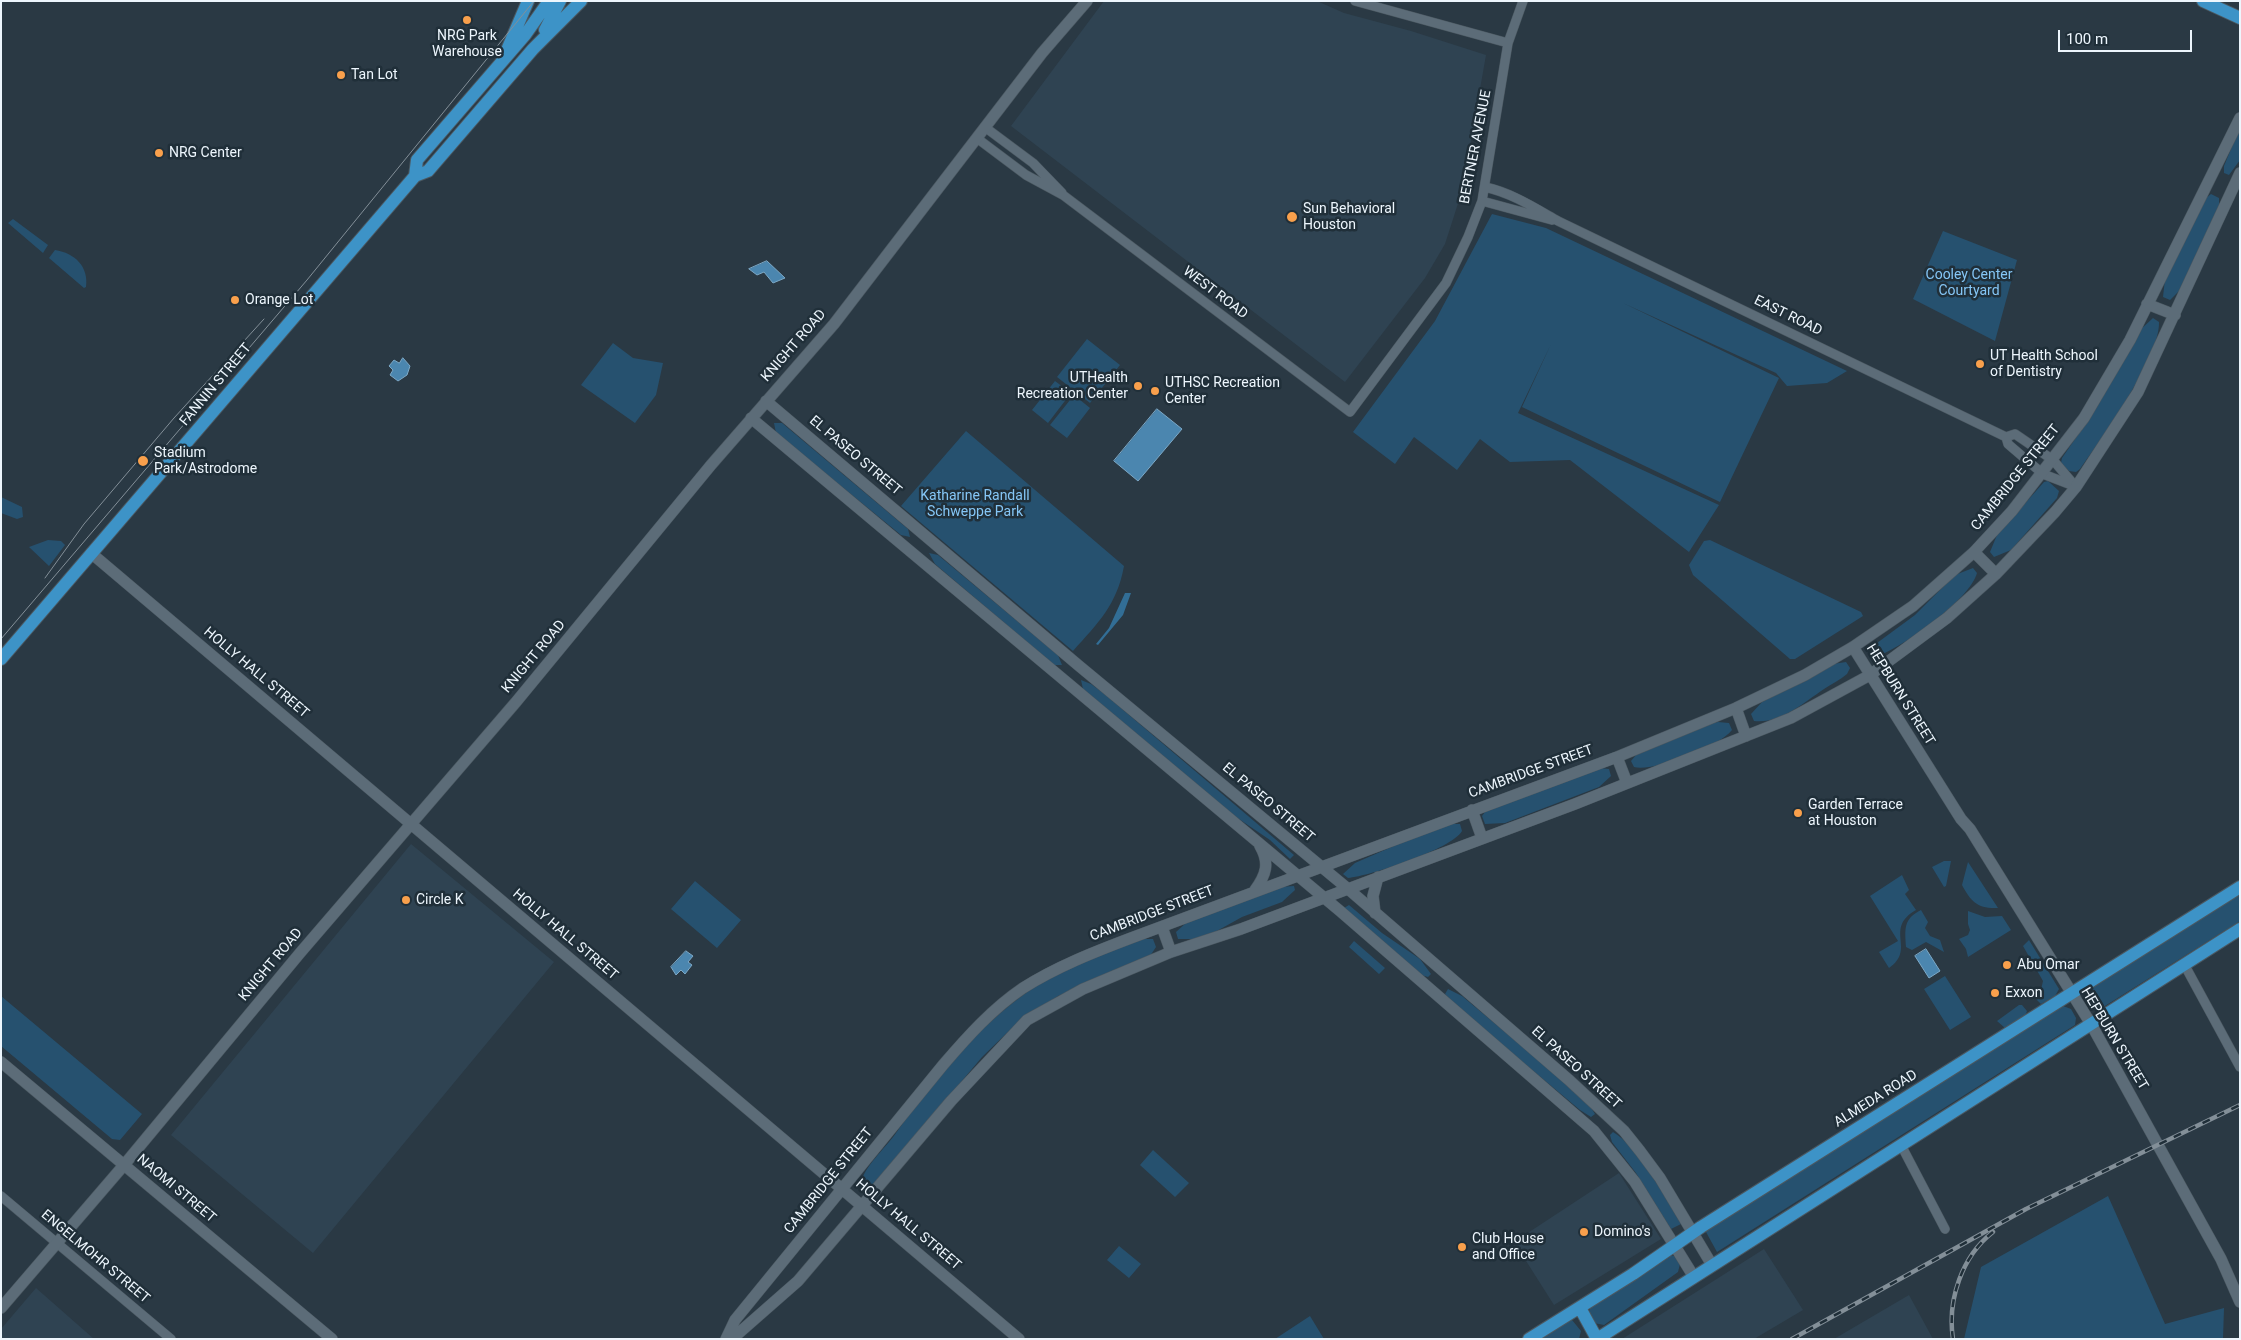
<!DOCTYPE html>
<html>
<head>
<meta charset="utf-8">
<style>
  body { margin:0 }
  #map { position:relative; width:2241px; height:1340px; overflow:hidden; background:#2a3944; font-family:Roboto,sans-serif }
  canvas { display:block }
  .frame { position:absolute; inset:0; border:2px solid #edf6fd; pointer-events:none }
  .scale { position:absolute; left:2058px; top:30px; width:134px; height:22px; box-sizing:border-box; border:2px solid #edf6fd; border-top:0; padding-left:6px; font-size:15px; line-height:18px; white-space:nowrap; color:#edf6fd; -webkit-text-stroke:4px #202f39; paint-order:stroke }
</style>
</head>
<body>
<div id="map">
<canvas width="2241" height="1340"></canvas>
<div class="frame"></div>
<div class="scale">100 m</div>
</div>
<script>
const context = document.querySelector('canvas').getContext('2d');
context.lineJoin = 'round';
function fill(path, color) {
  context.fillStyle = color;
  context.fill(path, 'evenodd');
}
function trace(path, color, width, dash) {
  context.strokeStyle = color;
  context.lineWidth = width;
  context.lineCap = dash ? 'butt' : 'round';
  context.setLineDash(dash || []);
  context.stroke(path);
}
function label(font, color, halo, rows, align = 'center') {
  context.font = font + ' Roboto,sans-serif';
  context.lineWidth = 5;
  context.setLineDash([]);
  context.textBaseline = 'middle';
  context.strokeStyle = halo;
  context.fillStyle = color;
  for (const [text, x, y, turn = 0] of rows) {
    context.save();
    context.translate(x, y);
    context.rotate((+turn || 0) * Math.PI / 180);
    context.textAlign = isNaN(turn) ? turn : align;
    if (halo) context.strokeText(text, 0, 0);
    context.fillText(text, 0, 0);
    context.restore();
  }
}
fill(new Path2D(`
  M1104,1H1317L1344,13L1411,31L1486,55L1462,191L1445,244L1425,278L1345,382L1011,126Z
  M411,844L554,962L313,1253L171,1135Z
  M1619,1173L1661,1239L1554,1305L1514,1242Z
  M1764,1249L1803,1310L1754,1339H1622Z
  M36,1288L94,1339H1V1329Z
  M1909,1295L1933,1339H1834Z`), '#2f4352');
fill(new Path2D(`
  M2240,127V160L2229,175L2224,173V166Z
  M2211,194L2219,198V209L2179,291L2170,300L2163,297L2165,279L2206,198Z
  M1492,214L1546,228L1847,371L1827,383L1787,386L1776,373L1623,303L1779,378L1720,502L1522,407L1551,344L1518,413L1719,505L1689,552L1570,460L1510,462L1480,439L1457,470L1414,437L1395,464L1353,432L1435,321Z
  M13,219L48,245L43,253L8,223Z
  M1943,231L2017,260L1995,341L1913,299Z
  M55,250C75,253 89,267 86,287L84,288L49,258Z
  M2153,318L2159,322C2160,357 2102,438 2080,469L2076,472L2069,471L2061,463L2062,458L2097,407L2139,331Z
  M1087,339L1120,365L1090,403L1057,377Z
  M613,343L633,358L663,363L656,395L635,423L581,385Z
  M1055,381L1071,393L1048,423L1032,410Z
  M1074,395L1090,408L1067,438L1050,425Z
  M774,423H782L908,529L910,537L901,535L776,433Z
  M966,431L1124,566C1117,605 1098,623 1073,651L901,506Z
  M2048,481L2059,491L2057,498L2011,550L1994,557L1990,552L1997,535L2044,482Z
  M1,497L22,507L23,517L17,519L1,513Z
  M48,540L61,541L65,545L49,566L29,547Z
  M1710,540L1861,612L1863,616L1795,659H1790L1693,575L1689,565L1704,541Z
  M929,553L938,555L1058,655L1062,665H1054L935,564Z
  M1973,568L1977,573C1970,600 1901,649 1875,657L1872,652L1877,643L1915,615L1955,575Z
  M1846,662L1850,668L1847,674C1840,680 1831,684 1824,689C1803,703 1781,724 1754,721L1751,714L1762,702L1833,664Z
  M1081,680L1091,684L1102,692L1294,855L1290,859L1270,840L1230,813L1083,689Z
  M1718,722L1729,723L1732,730C1719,747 1654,772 1634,767L1631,761L1636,755L1709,724Z
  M1600,768L1609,769L1611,776L1599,787L1505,823L1485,824L1482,816L1485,812Z
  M1444,824H1460L1462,831C1452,849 1370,876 1348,878L1343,874L1355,863Z
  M1944,861H1951L1946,886L1944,887L1932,867Z
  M1968,862L1998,908C1978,909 1971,902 1962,885Z
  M1902,875L1909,890L1905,894L1916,910C1883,929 1917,949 1889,968L1879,952L1898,941L1870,896Z
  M695,881L741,920L717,948L671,909Z
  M1294,886L1295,890L1282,902L1242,917L1215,932L1198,939H1178L1176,932L1187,922L1279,887Z
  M2240,893V921L2097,1011L2087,992L2088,989Z
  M1349,905L1382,933L1420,959L1431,974L1428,977L1421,975L1344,908Z
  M1921,910L1928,922L1925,928L1930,936L1940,940L1944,952L1926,942L1912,950L1906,947C1905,929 1903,919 1921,910Z
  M1968,911L1985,917L2002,916L2011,930L1968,957L1966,949L1959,939L1968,935L1970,930L1968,924Z
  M1144,939H1153L1156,947L1150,956L1058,996L1013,1027L982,1057L873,1187L867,1190L860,1185C865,1165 884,1150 896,1133C941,1069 993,1008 1062,970C1087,957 1117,949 1144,939Z
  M2029,940L2059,989L2055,996L2041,1004L2035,998L2041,990L2043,981L2023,946Z
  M1354,941L1385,968L1379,974L1349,947Z
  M1945,976L1971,1017L1950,1030L1924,989Z
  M1448,989L1462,996L1572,1088L1588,1103L1595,1114L1591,1117L1580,1110L1458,1008L1445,994Z
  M1,996L142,1114L120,1140L112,1139L1,1046Z
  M2019,1005H2022L2027,1011L2025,1016L2005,1028L1997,1021Z
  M2063,1006L2071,1009L2076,1018L2075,1025L1717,1252L1706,1232L1708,1229Z
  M1613,1132C1637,1145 1666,1199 1681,1224L1671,1229L1636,1173L1612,1142L1610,1135Z
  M1153,1150L1189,1183L1175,1197L1140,1165Z
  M2108,1196L2165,1324L2224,1308L2223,1339H1964L1981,1267Z
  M1119,1246L1141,1264L1129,1278L1107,1260Z
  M1670,1255L1674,1256L1680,1264L1678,1272L1604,1325L1594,1323L1589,1311L1593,1303Z
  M1310,1316L1324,1339H1275Z
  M1572,1320L1581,1331L1579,1339H1537L1564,1321Z`), '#26516f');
fill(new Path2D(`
  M1125,593H1131L1123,615L1098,645L1096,644L1109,628Z`), '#326e96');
const water = new Path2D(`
  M767,261L785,278L773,283L764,272L757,275L749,269Z
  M403,358L410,366L407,375L398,381L390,375L393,370L389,366L394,360L399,363Z
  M1157,409L1182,429L1138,481L1114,461Z
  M1926,949L1940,971L1929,978L1915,956Z
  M686,951L693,956L688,962L692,965L685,974L681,970L676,975L671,967Z`);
fill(water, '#4b86af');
trace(water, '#7ca8c6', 1);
const street = new Path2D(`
  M1355,1L1508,43
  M986,128L1033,163L1062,193
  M978,139L1026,175L1063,195L1350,412L1446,283L1468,237L1482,201L1508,43L1523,1
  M1485,187C1512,193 1535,208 1558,221L2006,437L2015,434L2053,460L2076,487
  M1482,201L1552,220
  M2006,437L2008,444L2043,474L2074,486
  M2184,964L2240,1067
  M1901,1145L1945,1229
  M1,1196L171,1339`);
const secondary = new Path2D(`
  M2147,304L2175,315
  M766,401L1078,665L1347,888L1569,1080L1624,1131L1640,1151L1660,1178L1712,1265
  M751,418L1340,911L1594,1131L1635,1182L1694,1277
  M1974,552L1996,574
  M91,553L1019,1339
  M1853,647L1961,819L1970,829L2091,1024L2221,1259L2240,1302
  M1736,708L1746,736
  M1617,757L1627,783
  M1472,810L1482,838
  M1255,890C1266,875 1270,863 1260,846
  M1375,913L1373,896L1378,877
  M1162,927L1171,952
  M1,1062L332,1339
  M1,1308L124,1165L300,953L516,702L711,465L834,324L1042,53L1087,1
  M726,1339L735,1320L943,1065C967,1037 992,1009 1023,988C1056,967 1094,952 1131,938L1617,757L1736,708L1805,675L1853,647L1913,606L1974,552L2012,511L2084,418L2130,340L2240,118
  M732,1339L798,1281L951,1101L1027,1020L1083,989L1171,952L1241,929L1575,804L1791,718L1870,675L1947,618L1996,574L2055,512L2076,487L2138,392L2240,173`);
const primary = new Path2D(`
  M2203,1L2240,18
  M545,30L560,1
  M507,50L528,1
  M415,176L417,160L525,35L549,1
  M1,659L415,176L428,171L533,49L581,1
  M1580,1308L1597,1339
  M1529,1339L1633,1274L1701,1227L2240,887
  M1597,1339L2240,929`);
trace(street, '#4b5861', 10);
trace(secondary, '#4b5861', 12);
trace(primary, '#4b5861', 14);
trace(street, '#5c6c78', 9);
trace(secondary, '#5c6c78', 11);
trace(primary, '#3d93c7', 12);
trace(new Path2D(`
  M45,578L84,524L174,418L264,319
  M1,639L307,280L534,1`), '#838f98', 1);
const rail = new Path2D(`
  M1792,1339L2026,1209L2240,1105
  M1953,1339C1947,1300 1962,1256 1993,1232`);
trace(rail, '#838f98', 4.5);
trace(rail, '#202f39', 2.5, [8]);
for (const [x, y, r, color] of [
  [467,20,5,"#f9a04c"],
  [341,75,5,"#f9a04c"],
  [159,153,5,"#f9a04c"],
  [1292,217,6,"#f9a04c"],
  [235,300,5,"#f9a04c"],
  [1980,364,5,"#f9a04c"],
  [1138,386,5,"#f9a04c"],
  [1155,391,5,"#f9a04c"],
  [143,461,6,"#f9a04c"],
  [1798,813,5,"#f9a04c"],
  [406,900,5,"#f9a04c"],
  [2007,965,5,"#f9a04c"],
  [1995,993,5,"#f9a04c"],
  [1584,1232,5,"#f9a04c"],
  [1462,1247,5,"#f9a04c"]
]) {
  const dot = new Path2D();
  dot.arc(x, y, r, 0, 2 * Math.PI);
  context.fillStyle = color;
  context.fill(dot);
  trace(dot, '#202f39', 2);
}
label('14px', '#edf6fd', '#202f39', [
  ["NRG Park",467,36,"center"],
  ["Warehouse",467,52,"center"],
  ["Tan Lot",351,75],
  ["NRG Center",169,153],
  ["Sun Behavioral",1303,209],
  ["Houston",1303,225],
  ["Orange Lot",245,300],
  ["UT Health School",1990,356],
  ["of Dentistry",1990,372],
  ["UTHealth",1128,378,"right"],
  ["Recreation Center",1128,394,"right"],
  ["UTHSC Recreation",1165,383],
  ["Center",1165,399],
  ["Stadium",154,453],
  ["Park/Astrodome",154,469],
  ["Garden Terrace",1808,805],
  ["at Houston",1808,821],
  ["Circle K",416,900],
  ["Abu Omar",2017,965],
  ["Exxon",2005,993],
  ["Domino's",1594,1232],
  ["Club House",1472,1239],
  ["and Office",1472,1255]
], 'left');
label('14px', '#edf6fd', '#202f39', [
  ["BERTNER AVENUE",1476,147,-79],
  ["WEST ROAD",1215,293,37],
  ["EAST ROAD",1788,316,26],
  ["KNIGHT ROAD",794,346,-49],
  ["FANNIN STREET",216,385,-50],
  ["EL PASEO STREET",855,456,40],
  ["CAMBRIDGE STREET",2016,478,-51],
  ["KNIGHT ROAD",534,657,-50],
  ["HOLLY HALL STREET",256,673,40],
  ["HEPBURN STREET",1900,695,58],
  ["CAMBRIDGE STREET",1531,772,-20],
  ["EL PASEO STREET",1268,803,40],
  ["CAMBRIDGE STREET",1152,914,-21],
  ["HOLLY HALL STREET",565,935,40],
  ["KNIGHT ROAD",271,965,-50],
  ["HEPBURN STREET",2114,1039,59],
  ["EL PASEO STREET",1576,1068,42],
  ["ALMEDA ROAD",1876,1099,-32],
  ["CAMBRIDGE STREET",829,1181,-51],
  ["NAOMI STREET",176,1189,40],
  ["HOLLY HALL STREET",908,1225,40],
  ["ENGELMOHR STREET",95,1257,40]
]);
label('14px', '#85c6f6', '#202f39', [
  ["Cooley Center",1969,275],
  ["Courtyard",1969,291],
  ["Katharine Randall",975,496],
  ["Schweppe Park",975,512]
]);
</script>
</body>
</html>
